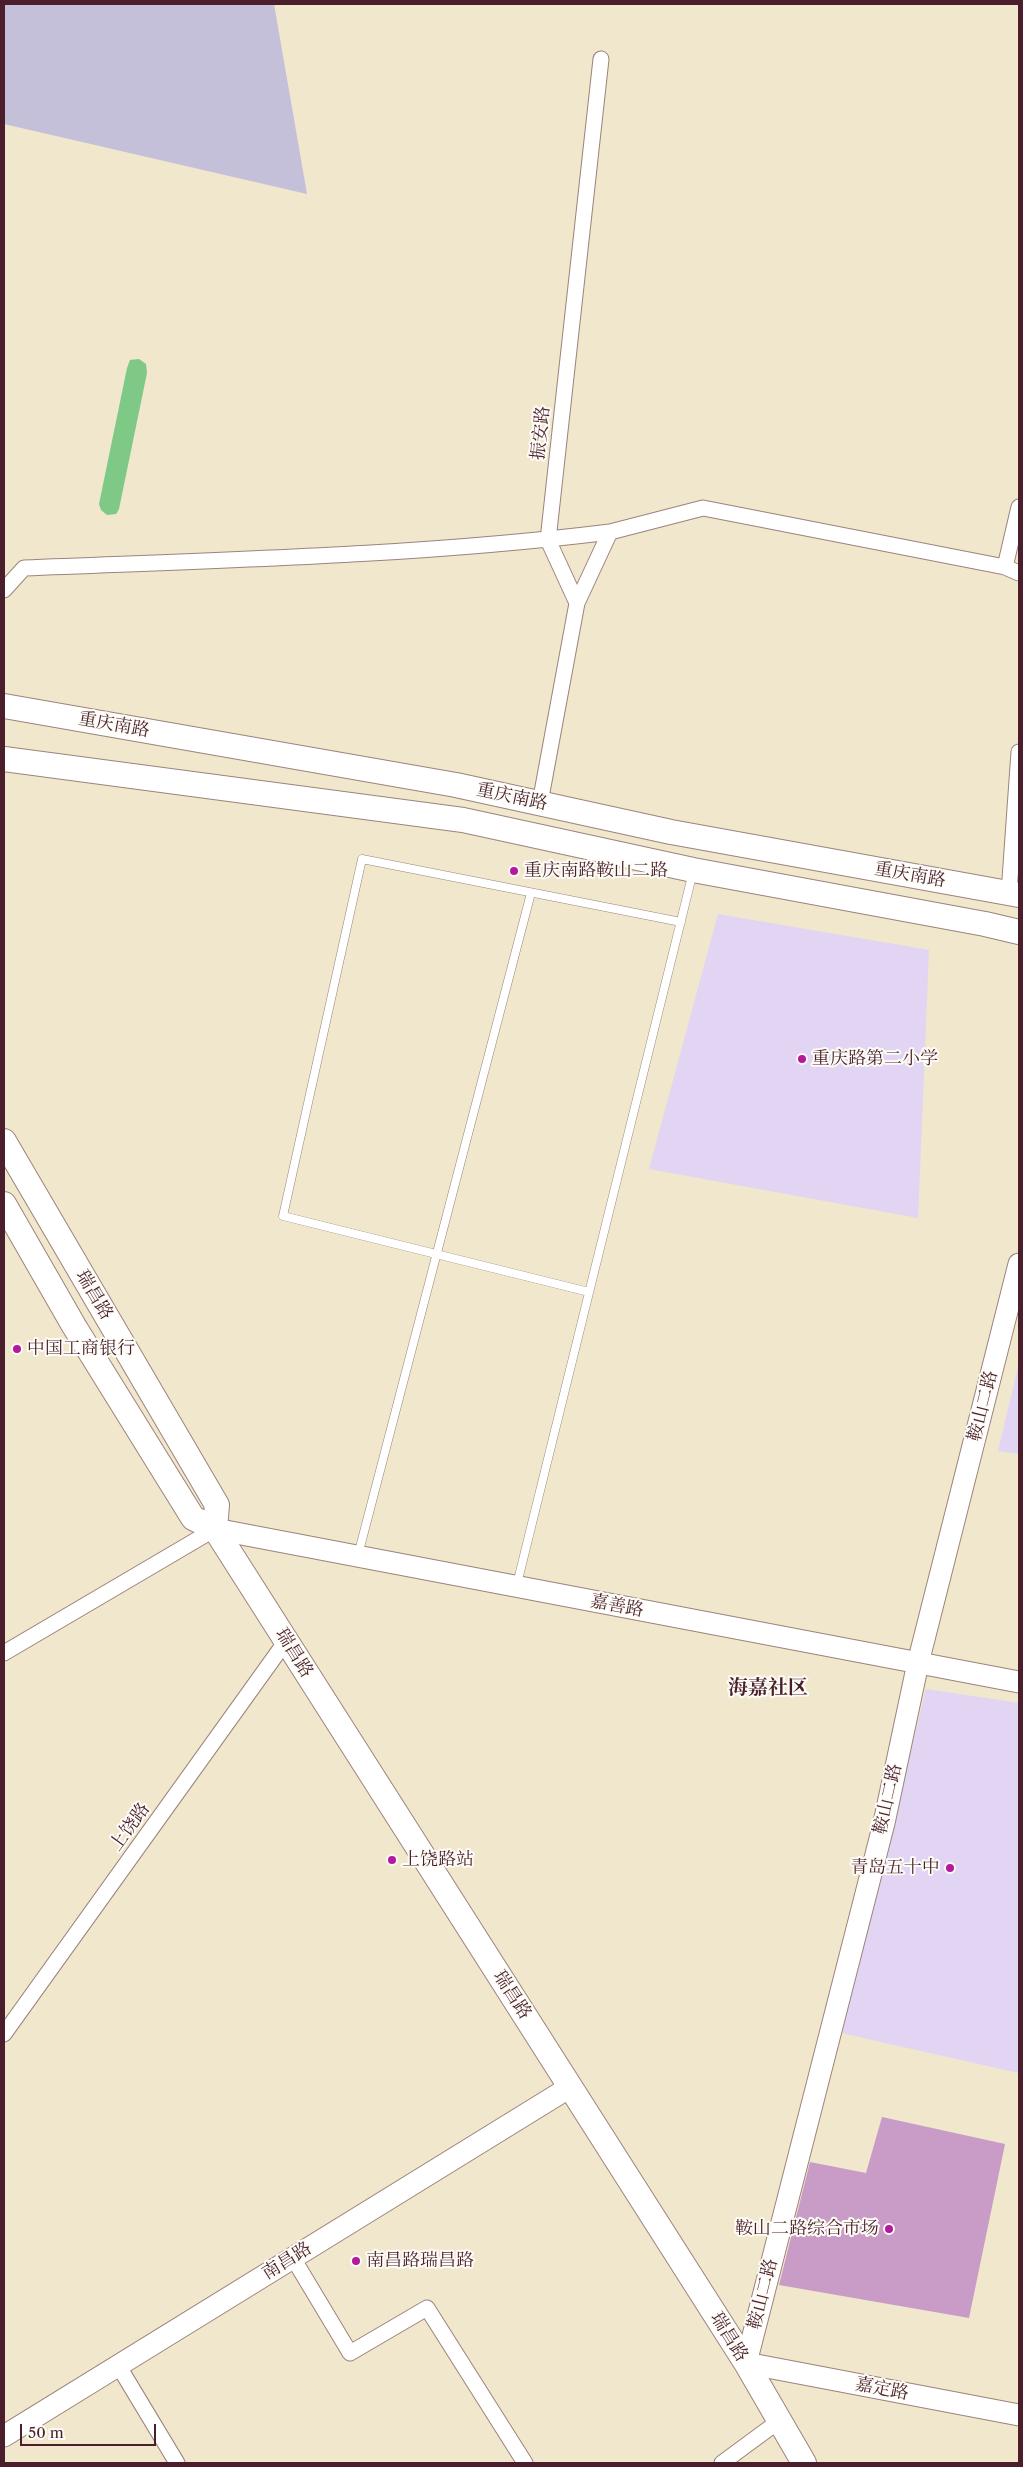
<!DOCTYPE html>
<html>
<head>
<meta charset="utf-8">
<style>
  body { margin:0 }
  #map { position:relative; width:1023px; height:2467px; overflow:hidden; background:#f0e7cc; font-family:"Libre Caslon Text",serif }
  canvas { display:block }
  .frame { position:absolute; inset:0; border:5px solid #4a1f2b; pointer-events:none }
  .scale { position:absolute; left:20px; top:2424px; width:136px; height:22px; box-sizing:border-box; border:2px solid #4a1f2b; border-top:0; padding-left:6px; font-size:15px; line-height:18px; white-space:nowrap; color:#4a1f2b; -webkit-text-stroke:4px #fdfcf7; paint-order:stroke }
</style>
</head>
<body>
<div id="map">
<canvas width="1023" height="2467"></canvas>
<div class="frame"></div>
<div class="scale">50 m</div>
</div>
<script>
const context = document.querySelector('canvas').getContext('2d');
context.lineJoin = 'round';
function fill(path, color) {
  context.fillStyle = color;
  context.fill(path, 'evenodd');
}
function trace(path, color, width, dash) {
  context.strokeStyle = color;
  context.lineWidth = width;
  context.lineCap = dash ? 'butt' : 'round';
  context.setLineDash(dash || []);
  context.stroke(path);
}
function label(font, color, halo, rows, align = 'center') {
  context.font = font + ' "Libre Caslon Text","Noto Serif SC",serif';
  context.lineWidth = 4;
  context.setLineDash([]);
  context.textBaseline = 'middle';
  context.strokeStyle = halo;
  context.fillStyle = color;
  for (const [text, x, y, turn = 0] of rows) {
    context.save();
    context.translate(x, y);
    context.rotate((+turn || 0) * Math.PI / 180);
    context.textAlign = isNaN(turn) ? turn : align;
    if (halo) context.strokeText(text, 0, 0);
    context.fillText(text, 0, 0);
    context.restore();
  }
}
fill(new Path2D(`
  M718,914L929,950L918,1218L649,1169Z
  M1019,1363V1454L998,1451Z
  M926,1689L1019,1703V2073L841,2033Z`), '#e2d4f3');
fill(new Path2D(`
  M4,4H274L307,194L4,124Z`), '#c5c0da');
fill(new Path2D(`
  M139,359L146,364L147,373L119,509L116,514L107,515L101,510L99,504L127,368L130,360Z`), '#7fc987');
fill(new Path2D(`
  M882,2117L1005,2144L969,2318L779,2285L810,2162L866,2173Z`), '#c99bc7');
const lane = new Path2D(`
  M589,1292L283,1216L362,859L681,922
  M358,1555L531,893
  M517,1584L693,872`);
const street = new Path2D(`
  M1019,507L1005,567L1019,573
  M4,590L24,568C220,560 416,556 610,532
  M577,603L610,532L703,508L1005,567
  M540,803L577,603L548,540L601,59
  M1009,893L1019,752
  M4,1653L215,1529
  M4,2034L286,1641
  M293,2258L350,2353L427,2308L525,2463
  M118,2365L177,2463
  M722,2463L779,2421`);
const secondary = new Path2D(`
  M1019,1264L918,1663L884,1823L746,2363L1019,2415
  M215,1529L1019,1682
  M4,2436L570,2087`);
const primary = new Path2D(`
  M4,706L456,785L671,832L1019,895
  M4,759L463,820L693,870L985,924L1019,932
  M4,1141L217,1505L215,1529
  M4,1204L74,1326L193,1518L215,1529L746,2363L804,2463`);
trace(lane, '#9d837c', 9);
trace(street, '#9d837c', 17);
trace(secondary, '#9d837c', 23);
trace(primary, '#9d837c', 26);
trace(lane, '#fff', 8);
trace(street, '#fff', 15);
trace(secondary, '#fff', 21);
trace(primary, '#fff', 24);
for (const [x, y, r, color] of [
  [514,871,5,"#b5179e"],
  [802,1059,5,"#b5179e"],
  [17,1349,5,"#b5179e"],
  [392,1860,5,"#b5179e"],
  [950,1868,5,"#b5179e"],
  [889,2229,5,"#b5179e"],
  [356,2261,5,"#b5179e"]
]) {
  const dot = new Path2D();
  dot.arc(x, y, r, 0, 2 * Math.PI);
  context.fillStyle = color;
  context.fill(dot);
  trace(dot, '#fdfcf7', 2);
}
label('18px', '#4a1f2b', '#fdfcf7', [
  ["振安路",541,433,-84],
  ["重庆南路",114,725,10],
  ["重庆南路",512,797,12],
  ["重庆南路",910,875,10],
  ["瑞昌路",94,1295,59],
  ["鞍山二路",983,1406,-76],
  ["嘉善路",617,1606,11],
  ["瑞昌路",294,1653,58],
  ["鞍山二路",888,1799,-77],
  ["上饶路",130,1827,-54],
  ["瑞昌路",512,1995,57],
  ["南昌路",287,2261,-32],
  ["鞍山二路",763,2294,-76],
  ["瑞昌路",729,2337,58],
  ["嘉定路",882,2389,11]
]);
label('18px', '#4a1f2b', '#fdfcf7', [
  ["重庆南路鞍山二路",524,871],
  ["重庆路第二小学",812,1059],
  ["中国工商银行",27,1349],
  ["上饶路站",402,1860],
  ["青岛五十中",940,1868,"right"],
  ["鞍山二路综合市场",879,2229,"right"],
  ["南昌路瑞昌路",366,2261]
], 'left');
label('bold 20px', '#4a1f2b', '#fdfcf7', [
  ["海嘉社区",768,1688]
]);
</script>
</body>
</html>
